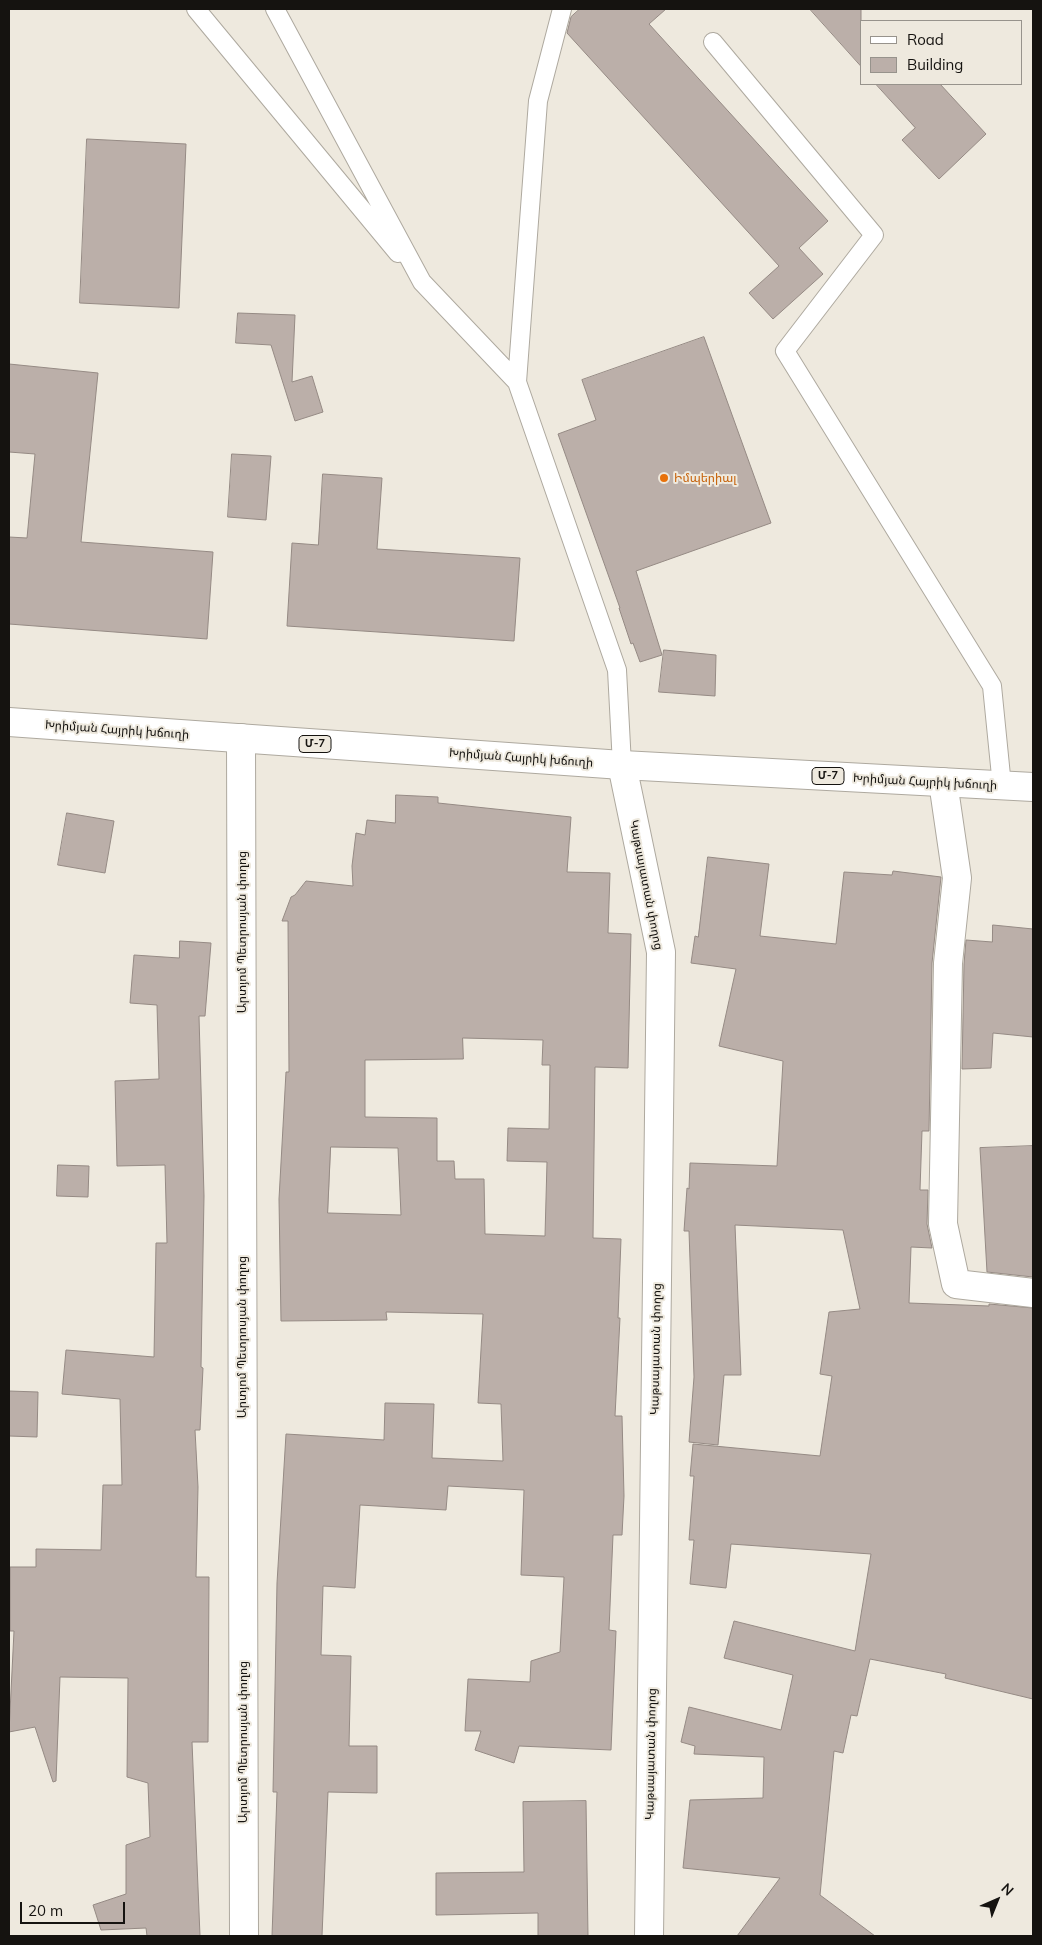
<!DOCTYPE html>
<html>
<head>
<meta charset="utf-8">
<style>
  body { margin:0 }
  #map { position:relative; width:1042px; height:1945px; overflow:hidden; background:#eee9de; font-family:Mulish,sans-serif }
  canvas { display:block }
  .frame { position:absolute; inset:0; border:10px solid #151310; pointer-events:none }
  .legend { position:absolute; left:860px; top:20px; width:162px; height:65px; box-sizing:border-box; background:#eee9de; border:1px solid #97938c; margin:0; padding:6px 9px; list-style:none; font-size:15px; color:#151310 }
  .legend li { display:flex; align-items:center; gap:10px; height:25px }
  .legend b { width:25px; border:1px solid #97938c }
  .north { position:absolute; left:972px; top:1875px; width:50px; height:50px; -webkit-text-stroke:4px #eee9de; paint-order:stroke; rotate:44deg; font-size:14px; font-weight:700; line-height:20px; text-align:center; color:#151310 }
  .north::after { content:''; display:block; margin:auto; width:18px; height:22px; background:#151310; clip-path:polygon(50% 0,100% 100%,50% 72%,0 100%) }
  .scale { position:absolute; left:20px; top:1902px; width:105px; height:22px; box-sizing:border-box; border:2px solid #151310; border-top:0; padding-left:6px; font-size:15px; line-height:18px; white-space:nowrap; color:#151310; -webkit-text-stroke:4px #eee9de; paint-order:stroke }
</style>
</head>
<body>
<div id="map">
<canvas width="1042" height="1945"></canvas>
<div class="frame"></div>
<ul class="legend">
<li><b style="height:6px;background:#fff"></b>Road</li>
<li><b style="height:14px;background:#bbafa9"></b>Building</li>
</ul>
<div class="north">N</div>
<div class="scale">20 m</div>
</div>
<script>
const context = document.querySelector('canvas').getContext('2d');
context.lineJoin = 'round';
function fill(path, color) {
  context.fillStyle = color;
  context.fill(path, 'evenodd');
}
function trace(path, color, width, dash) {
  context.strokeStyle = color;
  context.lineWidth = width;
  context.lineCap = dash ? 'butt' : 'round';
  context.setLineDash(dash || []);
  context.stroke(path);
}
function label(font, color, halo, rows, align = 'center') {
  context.font = font + ' Mulish,"Noto Sans Armenian",sans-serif';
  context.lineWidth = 4;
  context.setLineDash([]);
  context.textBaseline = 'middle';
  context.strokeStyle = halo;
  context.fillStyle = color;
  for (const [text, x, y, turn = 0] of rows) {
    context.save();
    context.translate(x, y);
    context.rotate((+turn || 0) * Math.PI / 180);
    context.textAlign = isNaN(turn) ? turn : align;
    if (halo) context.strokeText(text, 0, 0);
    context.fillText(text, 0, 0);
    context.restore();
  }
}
const building = new Path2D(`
  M580,9H666L649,24L828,221L799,248L823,274L773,319L749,293L779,266L567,33L571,17Z
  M810,9H861V66Z
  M876,84H940L986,134L939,179L902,140L915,128Z
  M87,139L186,144L179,308L80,303Z
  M238,313L295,315L292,382L312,376L323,412L295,421L271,345L236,343Z
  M704,337L771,523L636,571L662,655L640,662L633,643L631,644L619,608H620L558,434L596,420L582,380Z
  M9,364L98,373L81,542L213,552L207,639L9,624V537L27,538L35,454L9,452Z
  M232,454L271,456L266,520L228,517Z
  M323,474L382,478L377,549L520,558L514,641L287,626L292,543L318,545Z
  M664,650L716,655L715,696L659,692Z
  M396,795L438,797V803L571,817L567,872L610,873L608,933L631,934L628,1068L595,1067L593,1238L621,1239L618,1318H620L615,1416H622L624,1496L622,1535H613L609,1630L616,1631L611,1750L519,1746L514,1763L475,1750L481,1731H465L468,1679L530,1682L531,1661L560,1652L564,1577L521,1575L524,1490L448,1486L446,1510L360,1505L355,1588L323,1586L321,1655L351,1656L349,1746H377V1793L328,1792L322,1936H272L277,1792H273L277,1583L286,1434L384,1440L385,1403L434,1404L432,1458L503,1461L501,1404L478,1403L483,1314L386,1312L387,1320L281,1321L279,1199L286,1072H289L288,921H282L291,897L295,895L306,881L353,886L352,866L356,833L365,835L367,820L395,823ZM463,1038L543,1040L542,1065H550L549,1129L508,1128L507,1161L547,1162L545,1236L485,1234L484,1179H455L454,1161H437V1118L365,1117V1060L463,1059ZM331,1147L398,1148L401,1215L328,1213Z
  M67,813L114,821L105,873L58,865Z
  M708,857L769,864L760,936L836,944L844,872L892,875L893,871L941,877L932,963L929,1131H922L920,1190H928L927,1224L932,1248L911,1247L909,1303L989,1306V1304L1033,1308V1699L945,1678L946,1674L870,1659L857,1716L851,1715L843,1753L834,1751L820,1895L875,1936H737L780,1878L683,1868L690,1800L763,1798L764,1757L694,1754L695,1746L681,1742L689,1707L781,1730L793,1675L724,1658L734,1621L855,1651L871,1554L731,1544L726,1588L690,1584L694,1540H689L694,1476H690L693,1444L820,1456L832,1376L820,1374L829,1312L860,1309L843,1230L735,1225L741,1375H724L718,1445L689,1442L694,1377L689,1231H684L687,1188L689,1189L690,1163L777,1166L783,1061L719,1046L736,969L691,963L695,936L698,937Z
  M993,925L1033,929V1037L993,1033L991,1068L962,1069L964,964L966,940L992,942Z
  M180,941L211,943L205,1016H199L204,1196L201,1367L203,1368L200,1430H195L198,1487L196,1577H209L208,1742H192L200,1936H147L146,1928L101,1930L93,1905L126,1894V1845L150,1837L148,1783L127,1777L128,1678L60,1677L56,1781L53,1782L35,1727L9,1732L14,1631H10V1567H36V1549L101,1550L103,1485H122L120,1399L62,1394L66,1350L154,1357L156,1243H167L165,1165L117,1166L115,1081L159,1079L157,1005L130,1003L134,955L179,958Z
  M1033,1146V1277L987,1272L980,1148Z
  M58,1165L89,1166L88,1197L57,1196Z
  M9,1391L38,1392L37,1437L9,1436Z
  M586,1801L588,1936H538V1913L436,1915V1873L524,1872L523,1802Z`);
fill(building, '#bbafa9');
trace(building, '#958a84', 1);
const lane = new Path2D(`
  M196,9L398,253
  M275,9L422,282L517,382L617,670L622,765
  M713,42L874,235L785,351L992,686L1002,786
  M517,382L538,101L562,9`);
const street = new Path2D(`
  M241,738L244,1936
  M622,765L661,952L649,1936
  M943,782L957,878L948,963L943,1224L956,1284L1033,1293`);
const highway = new Path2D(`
  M9,722L622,765L1033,787`);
trace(lane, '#aea99f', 20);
trace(street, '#aea99f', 30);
trace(highway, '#aea99f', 30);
trace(lane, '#fff', 18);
trace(street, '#fff', 28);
trace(highway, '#fff', 28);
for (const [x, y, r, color] of [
  [664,478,5,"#e8710a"]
]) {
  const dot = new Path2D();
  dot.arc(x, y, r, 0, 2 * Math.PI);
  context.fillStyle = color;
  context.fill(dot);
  trace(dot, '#eee9de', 2);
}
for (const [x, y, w] of [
  [315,744,32],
  [828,776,32]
]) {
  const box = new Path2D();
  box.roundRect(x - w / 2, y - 8.5, w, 17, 4);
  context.fillStyle = '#eee9de';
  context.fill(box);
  trace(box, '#151310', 1);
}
label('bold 11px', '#151310', null, [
  ["Մ-7",315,744],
  ["Մ-7",828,776]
]);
label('12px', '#c56008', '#eee9de', [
  ["Իմպերիալ",674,478]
], 'left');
label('12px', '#151310', '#eee9de', [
  ["Խրիմյան Հայրիկ խճուղի",117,730,4],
  ["Խրիմյան Հայրիկ խճուղի",521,758,4],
  ["Խրիմյան Հայրիկ խճուղի",925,782,3],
  ["Կաթսայատան փողոց",646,885,79],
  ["Արտյոմ Պետրոսյան փողոց",242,932,-90],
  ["Արտյոմ Պետրոսյան փողոց",242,1337,-90],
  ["Կաթսայատան փողոց",656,1349,-89],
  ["Արտյոմ Պետրոսյան փողոց",243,1742,-90],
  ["Կաթսայատան փողոց",651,1754,-89]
]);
</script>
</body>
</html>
